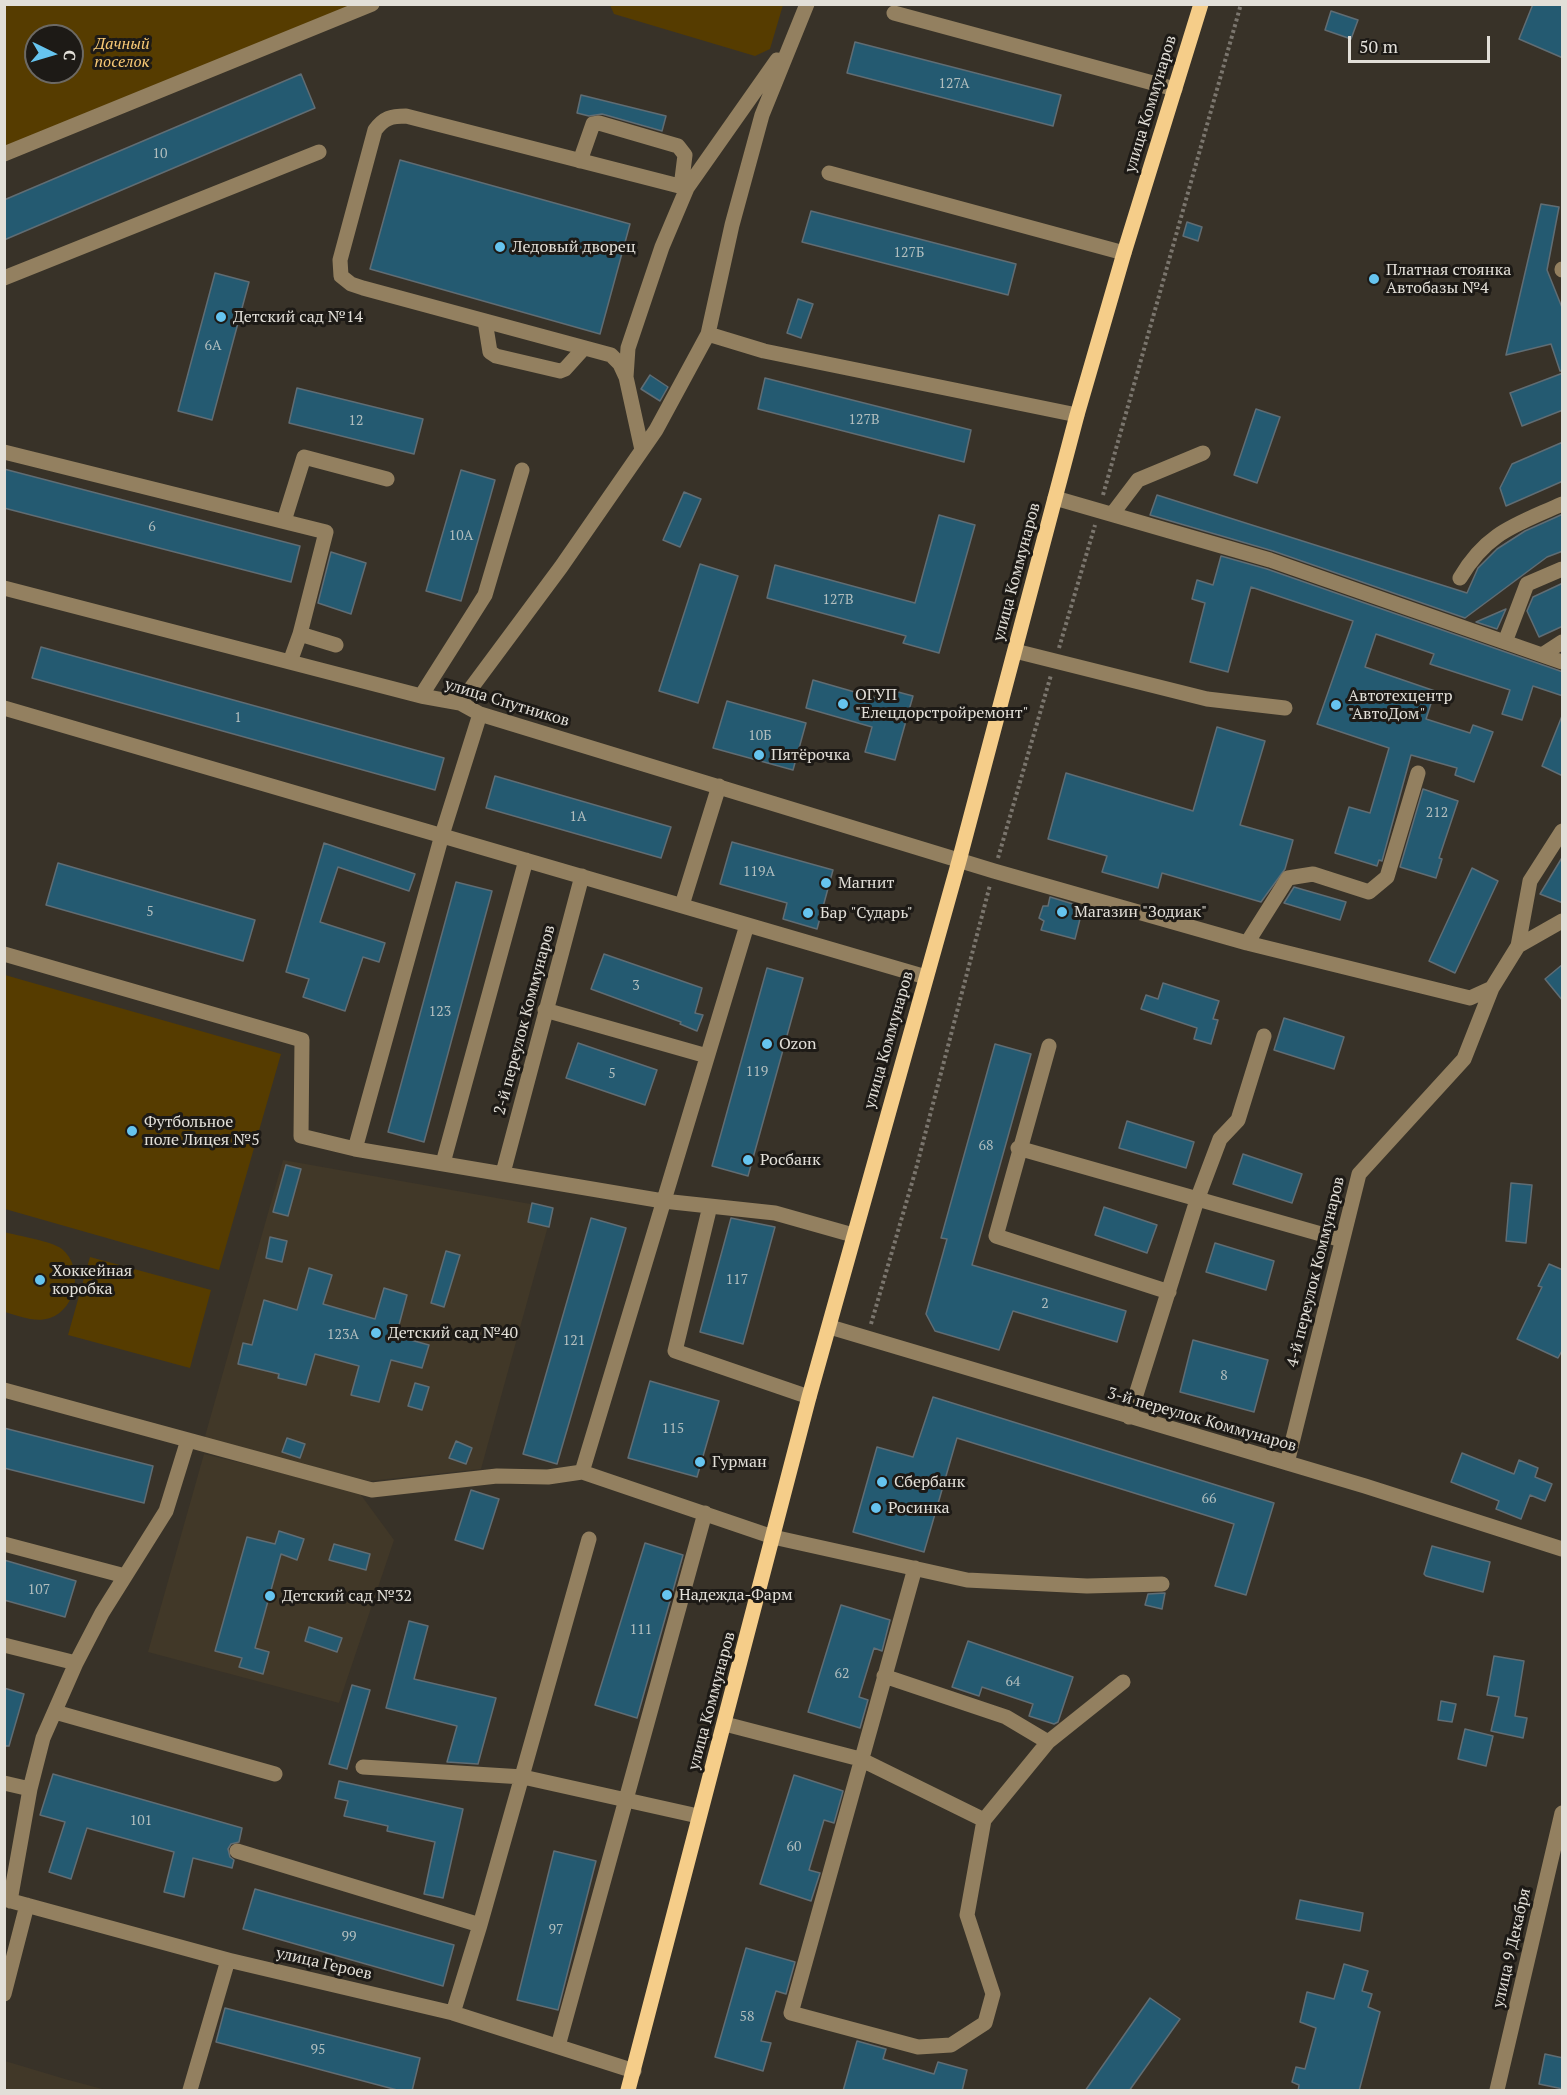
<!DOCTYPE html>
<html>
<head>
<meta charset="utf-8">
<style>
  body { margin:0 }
  #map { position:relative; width:1567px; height:2095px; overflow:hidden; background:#383228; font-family:"PT Serif",serif }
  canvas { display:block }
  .frame { position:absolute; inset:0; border:6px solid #e2dfd8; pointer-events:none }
  .north { position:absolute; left:24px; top:24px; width:60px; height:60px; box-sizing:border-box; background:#1d1a16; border:2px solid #6c6964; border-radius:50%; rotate:95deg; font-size:16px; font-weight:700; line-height:24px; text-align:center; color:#e2dfd8 }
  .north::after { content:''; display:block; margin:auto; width:21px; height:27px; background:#66c4ef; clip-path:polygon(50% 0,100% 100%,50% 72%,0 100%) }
  .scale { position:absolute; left:1348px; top:36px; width:142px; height:27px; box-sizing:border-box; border:3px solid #e2dfd8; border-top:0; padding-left:8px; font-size:18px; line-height:21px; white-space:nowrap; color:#e2dfd8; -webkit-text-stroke:4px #1d1a16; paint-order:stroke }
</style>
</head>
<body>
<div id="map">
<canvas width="1567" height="2095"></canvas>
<div class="frame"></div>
<div class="north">С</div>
<div class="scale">50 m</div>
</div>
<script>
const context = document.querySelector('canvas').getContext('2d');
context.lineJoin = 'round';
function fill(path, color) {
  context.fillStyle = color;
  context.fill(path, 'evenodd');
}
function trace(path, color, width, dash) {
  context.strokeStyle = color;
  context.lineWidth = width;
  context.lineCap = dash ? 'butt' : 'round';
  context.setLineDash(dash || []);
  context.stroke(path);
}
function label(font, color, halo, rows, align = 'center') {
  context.font = font + ' "PT Serif",serif';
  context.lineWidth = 6;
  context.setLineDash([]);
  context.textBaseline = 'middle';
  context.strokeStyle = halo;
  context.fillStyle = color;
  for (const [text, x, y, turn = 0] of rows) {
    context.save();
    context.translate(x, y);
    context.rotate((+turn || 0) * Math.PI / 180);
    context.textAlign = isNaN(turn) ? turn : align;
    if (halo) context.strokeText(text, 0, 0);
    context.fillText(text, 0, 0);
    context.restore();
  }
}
fill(new Path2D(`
  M283,1160L553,1208L481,1469L369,1481L204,1440Z
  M204,1454L358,1491L394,1540L339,1703L148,1652Z
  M5,2061L65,2079L106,2090H5Z`), '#413828');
fill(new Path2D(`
  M5,5H372L5,154ZM36,36H72V72H36Z
  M610,5H783L770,49L755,56L614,14Z
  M5,975L281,1054L219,1270L5,1209Z
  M4,1232C18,1236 52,1241 62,1249C84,1267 77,1309 50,1318C35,1323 19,1316 5,1312Z
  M90,1257L211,1290L190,1368L68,1335Z`), '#563c00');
const building = new Path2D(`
  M1533,4H1563V58L1519,39Z
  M1331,11L1358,20L1351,39L1325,30Z
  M855,42L1061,95L1053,126L847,73Z
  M301,74L315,108L4,240V200Z
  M581,95L666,116L662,131L602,114L589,116L577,113Z
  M400,160L630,224L600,334L370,269Z
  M1541,204L1559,207L1547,270L1563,310V371H1560L1551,344L1506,355Z
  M811,211L1016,264L1008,295L802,242Z
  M1187,222L1202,227L1198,241L1183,236Z
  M215,273L249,282L212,420L178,411Z
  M798,299L813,304L801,338L787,333Z
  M1563,373V410L1522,426L1510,393Z
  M650,375L668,387L660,401L641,389Z
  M765,378L971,430L964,462L758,409Z
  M297,388L423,419L414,454L289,423Z
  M1256,409L1280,417L1257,483L1234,475Z
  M1563,442V481L1506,506L1500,488L1512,464Z
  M4,469L300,546L291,582L4,508Z
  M461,470L495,480L461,601L426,591Z
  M684,492L701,499L680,547L663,540Z
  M1157,495L1467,593L1478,568L1497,549L1525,531L1563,514V551L1547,557L1465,618L1273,551L1150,515Z
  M939,515L975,525L939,653L903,643L906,636L767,598L775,565L915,603Z
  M331,552L366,563L351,614L318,603Z
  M1221,556L1267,569L1563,672V696L1533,686L1522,720L1502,714L1510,690L1430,664L1434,654L1376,634L1365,667L1435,691L1426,719L1470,733L1473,725L1493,732L1474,782L1455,775L1457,768L1411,755L1382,861L1379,860L1377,866L1335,853L1349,807L1370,813L1389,748L1317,724L1353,621L1251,587L1228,672L1190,662L1205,603L1192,599L1197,580L1213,585Z
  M700,564L738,576L698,703L659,691Z
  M1563,583V626L1539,637L1527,611L1533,597Z
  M1506,609L1497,629L1476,622Z
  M41,647L444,758L435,790L32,678Z
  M813,680L879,699L883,688L913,696L895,760L865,752L872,727L806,708Z
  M727,701L806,723L793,770L713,748Z
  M1562,716H1563V776L1542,766Z
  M1217,727L1265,741L1240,825L1293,840L1285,869L1261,902L1162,873L1158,888L1102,872L1107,856L1048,839L1066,773L1193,811Z
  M495,776L671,827L661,858L486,808Z
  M1423,789L1458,801L1439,858L1442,859L1436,878L1400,867Z
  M732,842L833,870L817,929L783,919L787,903L720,884Z
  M324,843L415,874L409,891L338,867L320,922L385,943L379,962L363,957L345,1011L303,997L309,979L286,972Z
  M1563,856V903L1540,894Z
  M58,863L255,920L243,961L46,905Z
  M1472,868L1498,881L1455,973L1429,961Z
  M456,882L492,891L424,1142L388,1132Z
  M1294,887L1346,902L1340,920L1284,903Z
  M1050,897L1083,907L1075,939L1041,930L1044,921L1039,918L1043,906H1048Z
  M604,954L702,988L695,1013L703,1015L697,1031L680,1024L681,1022L591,989Z
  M1563,964V1001L1545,979Z
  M767,968L803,978L748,1176L712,1166Z
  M1163,983L1219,1001L1213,1019L1218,1020L1211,1044L1194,1039L1197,1028L1141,1009L1146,995L1158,999Z
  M1284,1018L1344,1037L1334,1069L1274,1050Z
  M578,1043L657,1070L645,1105L566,1078Z
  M995,1044L1031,1054L972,1265L1126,1311L1117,1342L1013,1311L999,1350L935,1331L926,1314L947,1239L941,1238Z
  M1127,1121L1194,1142L1186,1168L1119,1148Z
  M1243,1154L1302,1174L1292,1203L1233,1184Z
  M286,1165L301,1169L288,1216L273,1212Z
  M1511,1183L1532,1185L1526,1243L1506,1241Z
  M532,1203L553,1208L549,1227L528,1222Z
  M1104,1207L1157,1225L1147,1253L1095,1235Z
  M591,1218L626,1228L557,1464L523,1454Z
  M731,1218L775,1227L743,1344L700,1332Z
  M270,1237L287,1241L282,1262L266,1258Z
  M1215,1243L1274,1261L1266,1290L1206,1272Z
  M446,1251L460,1255L444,1307L431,1303Z
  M1549,1264L1563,1270V1349L1558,1358L1517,1339L1542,1287L1538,1286Z
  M309,1268L332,1275L323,1304L375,1319L384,1288L407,1295L396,1336L429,1345L422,1368L391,1360L379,1402L351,1395L359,1366L315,1354L306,1385L278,1378L279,1374L238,1364L243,1343L252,1345L264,1300L297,1310Z
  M1193,1340L1268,1360L1254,1412L1180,1392Z
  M650,1381L719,1401L697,1477L628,1458Z
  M415,1383L429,1387L422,1410L408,1406Z
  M933,1397L1274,1503L1246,1595L1215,1586L1234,1524L957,1438L924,1552L853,1532L877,1447L913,1457Z
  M4,1428L153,1466L144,1503L4,1468Z
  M287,1438L305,1444L300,1458L282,1452Z
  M456,1441L472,1448L466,1464L449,1458Z
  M1462,1453L1514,1474L1519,1460L1538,1468L1535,1477L1552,1484L1545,1501L1530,1495L1521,1519L1496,1509L1499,1501L1451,1482Z
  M471,1490L499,1499L483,1549L455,1540Z
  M279,1531L304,1539L297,1560L281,1554L255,1648L269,1652L263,1674L239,1667L242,1658L215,1651L247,1537L275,1544Z
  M645,1543L683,1555L637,1718L595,1705Z
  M334,1544L370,1554L366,1570L329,1560Z
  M1432,1546L1490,1562L1483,1592L1426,1576L1424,1574Z
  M4,1560L76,1581L65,1617L4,1600Z
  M1165,1593L1162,1609L1145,1605L1148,1594Z
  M841,1605L890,1620L882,1651L874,1648L859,1697L868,1700L860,1728L808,1712Z
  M409,1621L428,1626L414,1679L496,1698L478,1764L447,1762L457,1726L386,1708Z
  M309,1627L342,1638L337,1652L305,1641Z
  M968,1641L1073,1677L1058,1722L1054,1724L1029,1716L1033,1704L982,1687L979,1696L952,1687Z
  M1494,1656L1524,1661L1515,1716L1527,1718L1523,1738L1491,1731L1499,1697L1487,1695Z
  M352,1685L370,1690L347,1769L329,1764Z
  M4,1688L24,1694L9,1746H4Z
  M1441,1701L1456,1704L1452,1722L1438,1720Z
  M1465,1729L1493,1736L1486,1766L1458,1759Z
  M53,1774L242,1828L239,1842L231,1844L228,1849L230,1857L234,1860L232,1868L193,1858L184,1897L164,1892L174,1852L87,1828L71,1879L49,1872L65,1822L40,1815Z
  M794,1775L843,1791L834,1823L824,1820L809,1870L820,1873L811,1901L760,1884Z
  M339,1781L463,1809L443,1898L424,1894L435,1842L387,1831L388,1826L344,1816L348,1801L335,1798Z
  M554,1851L596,1861L558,2010L517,2000Z
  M255,1889L454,1945L443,1986L243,1929Z
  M1300,1900L1363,1913L1360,1931L1296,1919Z
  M746,1948L795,1962L786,1994L776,1991L761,2041L771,2043L763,2071L715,2057Z
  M1344,1964L1368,1971L1362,1991L1372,1994L1368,2007L1380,2012L1359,2091H1298L1299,2085L1292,2082L1296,2067L1305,2069L1316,2028L1300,2022L1307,1992L1334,1999Z
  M1150,1998L1180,2019L1129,2091H1085Z
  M225,2008L420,2058L412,2091H401L216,2042Z
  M857,2041L886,2049L883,2059L934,2074L938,2062L967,2070L962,2091H843Z
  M1545,2054L1563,2058V2089L1539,2084Z`);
fill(building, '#245a71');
trace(building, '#606d74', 1.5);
trace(new Path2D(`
  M1103,495L1241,4
  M1059,648L1095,525
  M998,858L1051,675
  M871,1324L916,1169L990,885`), '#7b766e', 4, [3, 3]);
trace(new Path2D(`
  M894,13L1175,89
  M4,154L372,4
  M580,161L593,124L599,123L678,146L685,155L681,187
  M829,173L1124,253
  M1562,269V270
  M4,278L319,152
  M485,321L490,352L496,356L560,371L565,369L584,348
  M708,334L764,351L1077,415
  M626,377L620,364L611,355L363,288L351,284L341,276L340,260L375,130C384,118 391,116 406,116L687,188
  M642,450L626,377L628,348L662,247L687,188L777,60
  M4,452L326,532L300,634L290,662
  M1055,498L1270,560L1562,662
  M1113,513L1138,480L1203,453
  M284,521L304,457L387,479
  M1460,578C1487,532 1516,525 1562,504
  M4,588L421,696L460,703L480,714L994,871L1247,943L1470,998L1492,988L1518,946L1562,921
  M300,634L336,645
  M1505,642L1527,584L1562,569
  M1015,651L1207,699L1285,708
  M1542,655L1562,642
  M421,696L485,595L522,470
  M460,703L561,567L656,430L708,334L732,225L762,115L807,4
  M4,708L926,977
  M480,714L442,835L355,1149L663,1201L775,1213L853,1235
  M682,905L719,786
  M1247,943L1288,878L1313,874L1369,892L1387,877L1418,773
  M1518,946L1530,881L1562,831
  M4,954L302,1040L301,1136L355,1149
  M545,1010L707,1056
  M1049,1046L996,1236L1169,1292
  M1018,1148L1342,1240
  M443,1163L526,860
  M503,1173L582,876
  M710,1206L675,1351L809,1397
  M830,1327L1365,1486L1562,1549
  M4,1390L372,1490L497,1476L548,1477L582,1472L773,1537L967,1580L1087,1586L1162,1584
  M1129,1417L1197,1200L1220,1139L1238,1120L1264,1036
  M1287,1463L1359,1174L1464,1059L1492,988
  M582,1472L747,925
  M4,1544L125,1576
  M915,1568L791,2013L918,2047L951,2045L985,2023L993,1994L967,1915L984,1820L1048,1742L1123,1682
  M4,1645L76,1663
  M884,1676L1006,1717L1048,1742
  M55,1712L275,1774
  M725,1724L860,1759L984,1820
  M363,1767L523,1777L698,1816
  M4,1783L30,1789
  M237,1851L480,1925L453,2013
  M4,1899L228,1960L453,2013L634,2071
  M10,1901L30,1789L43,1738L76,1663L102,1613L166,1511L188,1440
  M480,1925L589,1539
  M4,1994L27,1905
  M558,2046L705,1513
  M190,2090L228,1960
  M1497,2090L1562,1813`), '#938060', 15);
trace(new Path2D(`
  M628,2090L809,1397L959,861L1077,415L1124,253L1201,4`), '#f5cd89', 15);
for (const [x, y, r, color] of [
  [500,247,6,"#66c4ef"],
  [1374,279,6,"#66c4ef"],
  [221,317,6,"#66c4ef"],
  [843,704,6,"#66c4ef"],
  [1336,705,6,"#66c4ef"],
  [759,755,6,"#66c4ef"],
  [826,883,6,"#66c4ef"],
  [1062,912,6,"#66c4ef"],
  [808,913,6,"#66c4ef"],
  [767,1044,6,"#66c4ef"],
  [132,1131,6,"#66c4ef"],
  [748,1160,6,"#66c4ef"],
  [40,1280,6,"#66c4ef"],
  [376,1333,6,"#66c4ef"],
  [700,1462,6,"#66c4ef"],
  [882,1482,6,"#66c4ef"],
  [876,1508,6,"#66c4ef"],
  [667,1595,6,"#66c4ef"],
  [270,1596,6,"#66c4ef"]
]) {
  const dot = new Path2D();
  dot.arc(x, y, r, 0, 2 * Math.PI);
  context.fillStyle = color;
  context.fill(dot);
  trace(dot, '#1d1a16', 2);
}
label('14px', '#b2bebe', null, [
  ["127А",954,84],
  ["10",160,154],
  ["127Б",909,253],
  ["6А",213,346],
  ["127В",864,420],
  ["12",356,421],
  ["6",152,527],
  ["10А",461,536],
  ["127В",838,600],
  ["1",238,718],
  ["10Б",760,736],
  ["212",1437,813],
  ["1А",578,817],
  ["119А",759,872],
  ["5",150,912],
  ["3",636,986],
  ["123",440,1012],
  ["119",757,1072],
  ["5",612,1074],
  ["68",986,1146],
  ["117",737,1280],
  ["2",1045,1304],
  ["123А",343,1335],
  ["121",574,1341],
  ["8",1224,1376],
  ["115",673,1429],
  ["66",1209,1499],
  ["107",39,1590],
  ["111",641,1630],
  ["62",842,1674],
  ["64",1013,1682],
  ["101",141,1821],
  ["60",794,1847],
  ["97",556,1930],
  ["99",349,1937],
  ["58",747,2017],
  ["95",318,2050]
]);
label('italic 16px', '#f8c975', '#1d1a16', [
  ["Дачный",122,44],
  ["поселок",122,62]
]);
label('16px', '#e2dfd8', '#1d1a16', [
  ["улица Коммунаров",1151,104,-73],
  ["улица Коммунаров",1017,572,-75],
  ["улица Спутников",507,703,17],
  ["2-й переулок Коммунаров",525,1020,-75],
  ["улица Коммунаров",889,1040,-74],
  ["4-й переулок Коммунаров",1316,1272,-76],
  ["3-й переулок Коммунаров",1202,1420,16],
  ["улица Коммунаров",712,1701,-75],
  ["улица 9 Декабря",1512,1948,-77],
  ["улица Героев",324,1964,13]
]);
label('16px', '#e2dfd8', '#1d1a16', [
  ["Ледовый дворец",512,247],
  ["Платная стоянка",1386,270],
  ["Автобазы №4",1386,288],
  ["Детский сад №14",233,317],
  ["ОГУП",855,695],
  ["\"Елецдорстройремонт\"",855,713],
  ["Автотехцентр",1348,696],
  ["\"АвтоДом\"",1348,714],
  ["Пятёрочка",771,755],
  ["Магнит",838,883],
  ["Магазин \"Зодиак\"",1074,912],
  ["Бар \"Сударь\"",820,913],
  ["Ozon",779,1044],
  ["Футбольное",144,1122],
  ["поле Лицея №5",144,1140],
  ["Росбанк",760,1160],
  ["Хоккейная",52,1271],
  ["коробка",52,1289],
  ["Детский сад №40",388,1333],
  ["Гурман",712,1462],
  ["Сбербанк",894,1482],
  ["Росинка",888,1508],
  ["Надежда-Фарм",679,1595],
  ["Детский сад №32",282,1596]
], 'left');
</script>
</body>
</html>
